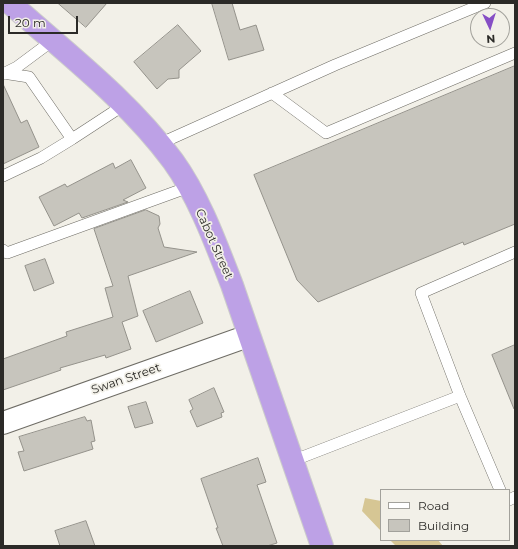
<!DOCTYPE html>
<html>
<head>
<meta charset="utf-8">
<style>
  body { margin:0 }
  #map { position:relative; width:518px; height:549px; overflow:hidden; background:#f2f0e8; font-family:Montserrat,sans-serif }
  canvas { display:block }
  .frame { position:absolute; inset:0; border:4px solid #2b2a27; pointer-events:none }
  .legend { position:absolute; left:380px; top:489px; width:130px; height:52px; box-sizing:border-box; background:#f2f0e8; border:1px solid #a2a19b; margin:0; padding:5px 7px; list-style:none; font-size:12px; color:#2b2a27 }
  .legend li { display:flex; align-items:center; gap:8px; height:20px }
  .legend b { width:20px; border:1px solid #a2a19b }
  .north { position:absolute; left:470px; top:8px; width:40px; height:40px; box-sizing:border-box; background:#f2f0e8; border:1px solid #a2a19b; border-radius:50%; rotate:176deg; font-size:11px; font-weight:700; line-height:16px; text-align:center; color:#2b2a27 }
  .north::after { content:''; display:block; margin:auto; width:14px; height:18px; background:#864ec5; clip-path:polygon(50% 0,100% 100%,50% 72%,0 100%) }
  .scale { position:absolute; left:8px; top:16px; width:70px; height:18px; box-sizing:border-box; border:2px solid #2b2a27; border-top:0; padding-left:5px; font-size:12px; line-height:14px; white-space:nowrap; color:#2b2a27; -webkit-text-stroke:3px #f2f0e8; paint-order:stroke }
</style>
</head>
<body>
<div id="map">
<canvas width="518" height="549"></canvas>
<div class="frame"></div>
<ul class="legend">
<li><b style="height:5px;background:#fff"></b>Road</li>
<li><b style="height:11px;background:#c7c5bd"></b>Building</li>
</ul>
<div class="north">N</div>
<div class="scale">20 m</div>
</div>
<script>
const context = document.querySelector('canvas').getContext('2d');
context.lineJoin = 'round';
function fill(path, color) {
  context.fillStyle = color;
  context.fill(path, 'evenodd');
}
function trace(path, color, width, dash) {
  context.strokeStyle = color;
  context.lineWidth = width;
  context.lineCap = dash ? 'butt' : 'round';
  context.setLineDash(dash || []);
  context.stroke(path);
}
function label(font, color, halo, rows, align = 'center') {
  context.font = font + ' Montserrat,sans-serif';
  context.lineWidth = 3.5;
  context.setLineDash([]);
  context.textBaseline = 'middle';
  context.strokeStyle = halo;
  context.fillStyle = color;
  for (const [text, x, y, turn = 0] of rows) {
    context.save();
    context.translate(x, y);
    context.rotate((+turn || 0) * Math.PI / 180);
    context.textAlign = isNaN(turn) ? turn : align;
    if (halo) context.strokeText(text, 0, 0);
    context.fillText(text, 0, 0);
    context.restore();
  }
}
fill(new Path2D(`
  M365,498L381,501V531L362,511Z
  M390,540H438L443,546H396Z`), '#d6c694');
const building = new Path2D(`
  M58,3H107L86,27Z
  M212,3H232L240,30L256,25L264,50L229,60Z
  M178,25L201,51L179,70V78L168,79L157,89L134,62Z
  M515,66V224L464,245L463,242L318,302L297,280L254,175Z
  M3,84L21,123L27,120L39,147L3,164Z
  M131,160L146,188L123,200L128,202L82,218L79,213L54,226L39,197L65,184L67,187L113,163L115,168Z
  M146,210L159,216L160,224L158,228L164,247L197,252L128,276L138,316L122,322L131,349L106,358L105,355L60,368L61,370L3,390V359L67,336L66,332L113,317L105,288L113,286L94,229Z
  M45,259L54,283L34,291L25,266Z
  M190,291L203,323L156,342L143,311Z
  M515,345V409H514L492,355Z
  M214,388L224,412L221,413L222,417L197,427L190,411L193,409L189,400Z
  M146,402L153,423L135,428L128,407Z
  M85,417L87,421L91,420L95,441L91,442L93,449L24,471L18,452L24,451L19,437Z
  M258,458L266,482L257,485L277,543L267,546H223L216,528H218L201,479Z
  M86,521L95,546H60L55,531Z`);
fill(building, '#c7c5bd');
trace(building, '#94928b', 1);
const lane = new Path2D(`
  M3,73L29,77L72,139L124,105
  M3,74L17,67L52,41
  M272,93L326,133L515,53
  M159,144L335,65L485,3
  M3,176L41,158L72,139
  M3,250L7,253L189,187
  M292,461L460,396
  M500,490L460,396L421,293L515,252
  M509,500L515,497`);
const street = new Path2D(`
  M3,423L248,336`);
const highway = new Path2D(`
  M10,3C66,53 128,100 173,161C199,197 216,244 232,285L322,546`);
trace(lane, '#6e6c65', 12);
trace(street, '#6e6c65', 24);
trace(highway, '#cccccb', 24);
trace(lane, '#fff', 11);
trace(street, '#fff', 22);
trace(highway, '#bda1e6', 22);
label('12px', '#2b2a27', '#f2f0e8', [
  ["Cabot Street",214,244,66],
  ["Swan Street",126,379,-19]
]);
</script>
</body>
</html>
